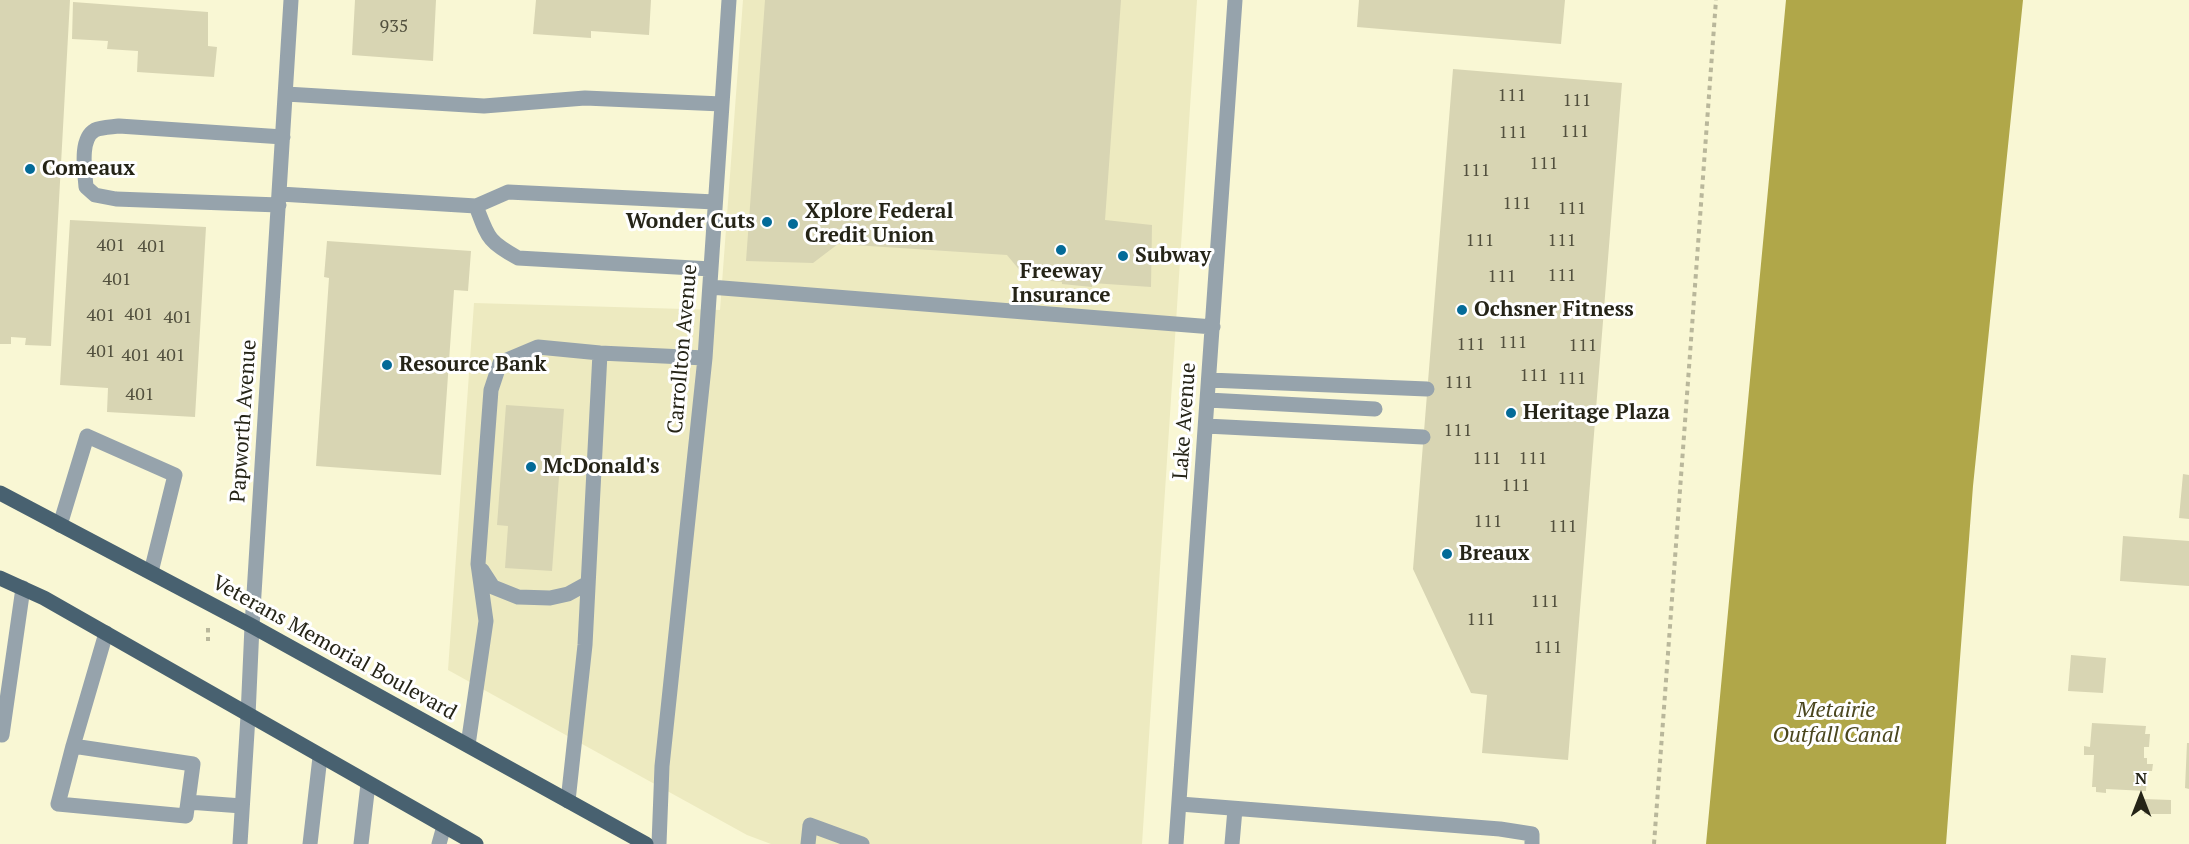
<!DOCTYPE html>
<html>
<head>
<meta charset="utf-8">
<style>
  body { margin:0 }
  #map { position:relative; width:2189px; height:844px; overflow:hidden; background:#f9f7d4; font-family:"PT Serif",serif }
  canvas { display:block }
  .north { position:absolute; left:2111px; top:766px; width:60px; height:60px; -webkit-text-stroke:4px #fff; paint-order:stroke; rotate:0deg; font-size:16px; font-weight:700; line-height:24px; text-align:center; color:#252417 }
  .north::after { content:''; display:block; margin:auto; width:21px; height:27px; background:#252417; clip-path:polygon(50% 0,100% 100%,50% 72%,0 100%) }
</style>
</head>
<body>
<div id="map">
<canvas width="2189" height="844"></canvas>
<div class="north">N</div>
</div>
<script>
const context = document.querySelector('canvas').getContext('2d');
context.lineJoin = 'round';
function fill(path, color) {
  context.fillStyle = color;
  context.fill(path, 'evenodd');
}
function trace(path, color, width, dash) {
  context.strokeStyle = color;
  context.lineWidth = width;
  context.lineCap = dash ? 'butt' : 'round';
  context.setLineDash(dash || []);
  context.stroke(path);
}
function label(font, color, halo, rows, align = 'center') {
  context.font = font + ' "PT Serif",serif';
  context.lineWidth = 6;
  context.setLineDash([]);
  context.textBaseline = 'middle';
  context.strokeStyle = halo;
  context.fillStyle = color;
  for (const [text, x, y, turn = 0] of rows) {
    context.save();
    context.translate(x, y);
    context.rotate((+turn || 0) * Math.PI / 180);
    context.textAlign = isNaN(turn) ? turn : align;
    if (halo) context.strokeText(text, 0, 0);
    context.fillText(text, 0, 0);
    context.restore();
  }
}
fill(new Path2D(`
  M743,0H1197L1142,844H771L747,835L448,670L474,303L720,310Z`), '#edeac0');
fill(new Path2D(`
  M1786,0H2023L1973,486L1946,844H1706Z`), '#b0a749');
fill(new Path2D(`
  M0,0H70L51,346L25,345L26,338L11,337V344H0Z
  M355,0H436L433,61L352,55Z
  M536,0H651L649,35L591,31V38L533,34Z
  M765,0H1121L1105,220L1152,225L1151,287L1092,283V287L1062,284V282L1027,279L1007,255L838,244L813,263L746,261Z
  M1359,0H1565L1561,44L1357,27Z
  M73,2L208,12V46L217,47L214,77L137,72L138,51L107,49L108,41L72,39Z
  M1453,69L1622,83L1568,760L1482,753L1487,695L1471,693L1413,569Z
  M70,220L206,227L195,417L107,412L108,388L60,385Z
  M327,241L471,251L468,291L454,290L441,475L316,466L329,278L324,277Z
  M506,405L564,409L552,571L505,568L508,526L497,525Z
  M2183,474L2189,475V519L2179,518Z
  M2123,536L2189,541V586L2120,581Z
  M2071,655L2106,658L2103,693L2068,691Z
  M2092,723L2146,726L2145,734H2150L2149,747H2144V758H2147V764H2153L2152,771H2147L2146,791L2106,789V793L2096,792V787H2092L2094,755H2084V746L2090,747Z
  M2187,743H2189V789L2185,788Z
  M2144,799L2171,800V814H2144Z`), '#d8d5b3');
trace(new Path2D(`
  M208,628V641
  M1654,844L1716,0`), '#b9b79b', 4, [4.5, 4.5]);
trace(new Path2D(`
  M286,94L484,106L585,98L722,104
  M280,194L476,206L508,192L715,202
  M279,205L116,199L95,195L86,187C85,172 79,139 95,130C101,127 112,127 119,126L283,137
  M476,206C488,237 487,241 518,258L711,269
  M710,287L1213,327
  M1209,380L1427,389
  M1208,400L1375,409
  M1206,426L1423,437
  M60,525L87,436L175,475L151,572
  M482,570L493,587L518,597L550,598L568,594L588,583
  M2,735L23,588
  M468,745L486,621L478,564L491,390L500,363L538,347L600,353L705,358
  M73,746L58,804L186,816L193,764L73,746L106,633
  M568,801L585,645L600,353
  M188,802L242,806
  M1180,804L1500,829L1532,834V844
  M240,844L248,716L252,626L291,0
  M310,844L320,757
  M361,844L368,784
  M439,844L444,826
  M659,844L662,766L705,358L729,0
  M808,844L810,825L862,844
  M1176,844L1235,0
  M1232,844L1235,809`), '#96a3ac', 15);
trace(new Path2D(`
  M0,493L252,626L646,844
  M0,578L44,598L476,844`), '#486170', 15);
for (const [x, y, r, color] of [
  [30,169,6,"#046b98"],
  [767,222,6,"#046b98"],
  [793,224,6,"#046b98"],
  [1061,250,6,"#046b98"],
  [1123,256,6,"#046b98"],
  [1462,310,6,"#046b98"],
  [387,365,6,"#046b98"],
  [1511,413,6,"#046b98"],
  [531,467,6,"#046b98"],
  [1447,554,6,"#046b98"]
]) {
  const dot = new Path2D();
  dot.arc(x, y, r, 0, 2 * Math.PI);
  context.fillStyle = color;
  context.fill(dot);
  trace(dot, '#fff', 2);
}
label('18px', '#52503e', null, [
  ["935",394,27],
  ["111",1512,96],
  ["111",1577,101],
  ["111",1575,132],
  ["111",1513,133],
  ["111",1544,164],
  ["111",1476,171],
  ["111",1517,204],
  ["111",1572,209],
  ["111",1480,241],
  ["111",1562,241],
  ["401",111,246],
  ["401",152,247],
  ["111",1562,276],
  ["111",1502,277],
  ["401",117,280],
  ["401",139,315],
  ["401",101,316],
  ["401",178,318],
  ["111",1513,343],
  ["111",1471,345],
  ["111",1583,346],
  ["401",101,352],
  ["401",136,356],
  ["401",171,356],
  ["111",1534,376],
  ["111",1572,379],
  ["111",1459,383],
  ["401",140,395],
  ["111",1458,431],
  ["111",1487,459],
  ["111",1533,459],
  ["111",1516,486],
  ["111",1488,522],
  ["111",1563,527],
  ["111",1545,602],
  ["111",1481,620],
  ["111",1548,648]
]);
label('bold 21px', '#252417', '#fff', [
  ["Comeaux",42,169],
  ["Xplore Federal",805,212],
  ["Credit Union",805,236],
  ["Wonder Cuts",755,222,"right"],
  ["Subway",1135,256],
  ["Freeway",1061,272,"center"],
  ["Insurance",1061,296,"center"],
  ["Ochsner Fitness",1474,310],
  ["Resource Bank",399,365],
  ["Heritage Plaza",1523,413],
  ["McDonald's",543,467],
  ["Breaux",1459,554]
], 'left');
label('21px', '#252417', '#fff', [
  ["Carrollton Avenue",683,349,-85],
  ["Papworth Avenue",244,421,-86],
  ["Lake Avenue",1185,421,-86],
  ["Veterans Memorial Boulevard",334,648,29]
]);
label('italic 22px', '#4a461e', '#fff', [
  ["Metairie",1836,711],
  ["Outfall Canal",1836,736]
]);
</script>
</body>
</html>
